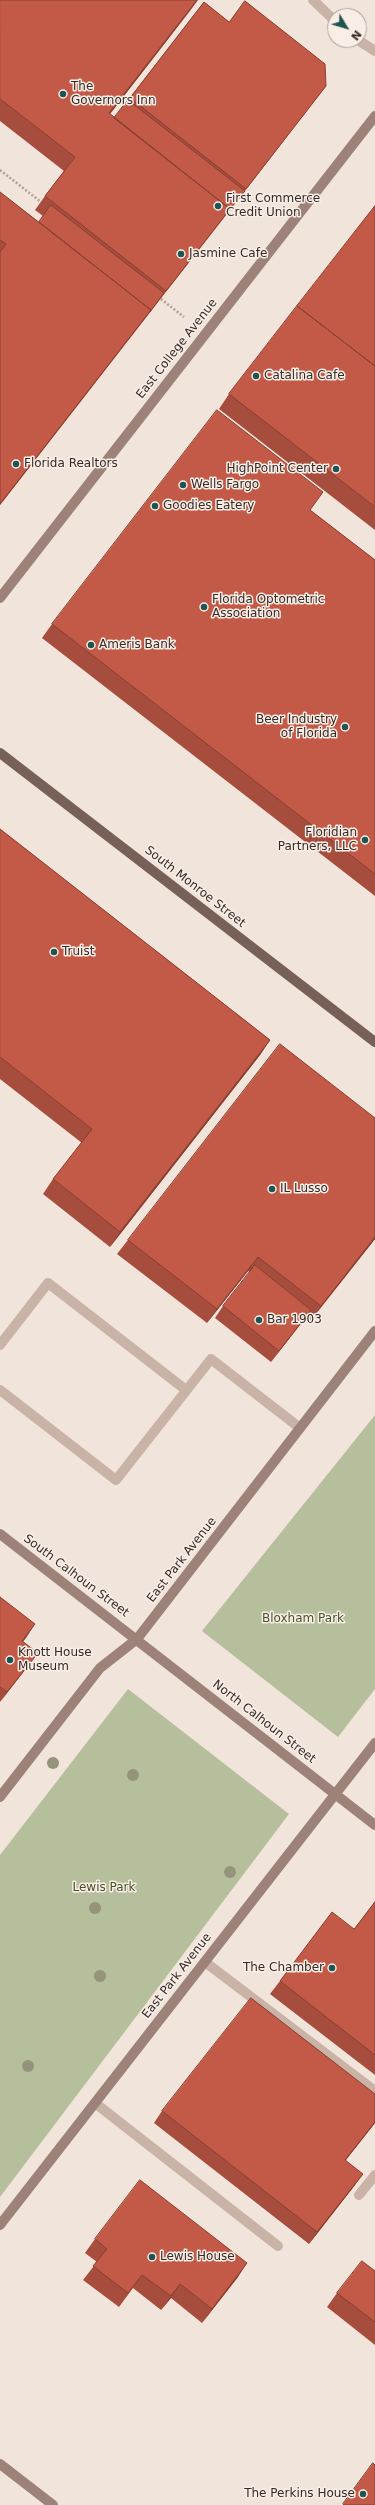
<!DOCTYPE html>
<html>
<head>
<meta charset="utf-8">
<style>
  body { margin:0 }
  #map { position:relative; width:375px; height:2505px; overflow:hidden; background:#f1e4da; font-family:"DejaVu Sans",sans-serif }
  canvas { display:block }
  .north { position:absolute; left:327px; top:8px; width:40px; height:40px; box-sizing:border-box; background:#f8eee6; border:1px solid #aaa09a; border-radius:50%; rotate:128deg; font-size:11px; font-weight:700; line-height:16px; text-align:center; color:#352a27 }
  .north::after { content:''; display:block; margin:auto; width:14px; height:18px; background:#1e5553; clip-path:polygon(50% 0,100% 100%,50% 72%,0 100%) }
</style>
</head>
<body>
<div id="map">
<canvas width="375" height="2505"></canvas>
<div class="north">N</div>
</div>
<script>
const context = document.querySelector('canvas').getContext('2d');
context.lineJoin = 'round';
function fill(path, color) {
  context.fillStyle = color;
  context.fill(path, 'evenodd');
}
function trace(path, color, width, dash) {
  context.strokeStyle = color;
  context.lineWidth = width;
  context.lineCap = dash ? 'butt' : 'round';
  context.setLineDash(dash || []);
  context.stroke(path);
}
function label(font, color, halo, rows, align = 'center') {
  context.font = font + ' "DejaVu Sans",sans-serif';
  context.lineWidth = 3;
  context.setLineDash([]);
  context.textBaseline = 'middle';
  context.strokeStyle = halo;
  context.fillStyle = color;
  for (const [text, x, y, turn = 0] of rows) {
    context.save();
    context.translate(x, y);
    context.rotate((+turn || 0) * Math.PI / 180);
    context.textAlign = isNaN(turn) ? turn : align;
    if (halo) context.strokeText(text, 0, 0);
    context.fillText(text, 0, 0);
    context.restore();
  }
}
fill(new Path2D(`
  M375,1415V1689L338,1737L202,1631Z
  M128,1689L289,1814L0,2197V1855Z`), '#b6bf9b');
trace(new Path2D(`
  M0,170L41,202
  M161,299L184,317`), '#b49d91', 2.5, [2, 2]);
trace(new Path2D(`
  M0,1345L48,1283L186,1390
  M0,1390L116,1480L211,1359L300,1428
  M205,1962L375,2091
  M95,2103L278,2246
  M359,2195L375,2175`), '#c8b3a6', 10);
trace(new Path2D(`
  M313,0L335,21
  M358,40L375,51`), '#c8b3a6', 10);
trace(new Path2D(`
  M0,598L375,116
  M0,1534L375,1825
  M0,1797L100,1668L137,1639L375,1331
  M0,2225L375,1743
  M0,2464L53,2505`), '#9c8278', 10);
trace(new Path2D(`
  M0,753L375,1042`), '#766058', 10);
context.fillStyle = '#94947a';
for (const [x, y] of [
  [53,1763],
  [133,1775],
  [230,1872],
  [95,1908],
  [100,1976],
  [28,2066]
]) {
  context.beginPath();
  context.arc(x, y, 6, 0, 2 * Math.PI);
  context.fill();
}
fill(new Path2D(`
  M0,0H198L189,12L110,114L114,118L204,2L229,22L326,86L316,99L236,202L0,505V192L39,222L43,216L35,210L45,196L64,171L0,121Z
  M375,206V530L219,409L229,394Z
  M310,510L375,560V896L42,638L52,624Z
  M0,829L270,1040L260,1055L110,1247L43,1194L53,1179L82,1143L0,1079Z
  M375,1118V1239L311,1320L306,1317L271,1362L215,1318L223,1306L250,1272L248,1271L207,1323L117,1254L128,1240Z
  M0,1597L23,1641L28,1666L0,1702Z
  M375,1902V2075L270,1994L280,1981L354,1929Z
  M375,2094V2123L346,2160L355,2185L309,2244L154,2123L162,2111Z
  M95,2239L238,2277L202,2323L171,2298L161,2310L133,2288L119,2307L83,2280L97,2262L85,2253Z
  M375,2271V2345L327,2307L337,2293Z`), '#a74d3d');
fill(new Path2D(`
  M198,0L189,12L99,128L109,113Z
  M326,86L316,99L236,202L0,505V504L245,191Z
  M270,1040L260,1055L110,1247L120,1232Z
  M375,1237V1239L311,1320L321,1306Z
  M258,1257L248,1271L207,1323L217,1309Z
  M311,1310L303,1321L271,1362L279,1351Z
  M35,1624L26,1638L13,1654L22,1641Z
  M38,1653L28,1666L0,1702L7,1692Z
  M375,2122V2123L337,2171L345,2160Z
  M363,2174L355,2185L309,2244L317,2232Z
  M247,2263L238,2277L202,2323L212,2309Z
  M180,2284L171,2298L161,2310L171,2296Z`), '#883f32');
const building = new Path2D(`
  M0,0H197L109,113L230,209L166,291L45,196L75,157L0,99Z
  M245,1L325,64L326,86L246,189L130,98L204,2L229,22Z
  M128,100L245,191L228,211L230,209L114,118Z
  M0,192L151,310L0,504V252L6,244L0,240Z
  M51,205L164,293L149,313L151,310L39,222Z
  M375,206V366L297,306Z
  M297,306L375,366V507L229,394Z
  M217,410L323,492L310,510L375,560V874L52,624Z
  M0,829L270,1040L120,1232L53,1179L92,1129L0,1057Z
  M280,1044L375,1118V1237L321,1306L258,1257L217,1309L128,1240Z
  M255,1265L311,1310L279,1351L223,1306Z
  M0,1597L35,1624L22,1641L38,1653L7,1692L0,1687Z
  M375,1902V2055L280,1981L332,1912L354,1929Z
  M251,1998L375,2094V2122L345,2160L363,2174L317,2232L162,2111Z
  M140,2180L247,2263L212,2309L180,2284L171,2296L142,2275L128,2293L93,2266L107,2249L95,2239Z
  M362,2261L375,2271V2322L337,2293Z
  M373,2463L375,2465V2505H344L343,2504Z`);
fill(building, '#c25a47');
trace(building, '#883f32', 1);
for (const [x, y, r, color] of [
  [63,94,4,"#1e5553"],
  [218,206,4,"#1e5553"],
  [181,254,4,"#1e5553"],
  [256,376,4,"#1e5553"],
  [16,464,4,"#1e5553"],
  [336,469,4,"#1e5553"],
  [183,485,4,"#1e5553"],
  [155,506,4,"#1e5553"],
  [204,607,4,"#1e5553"],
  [91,645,4,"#1e5553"],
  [345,727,4,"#1e5553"],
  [365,840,4,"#1e5553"],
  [54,952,4,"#1e5553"],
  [272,1189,4,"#1e5553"],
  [259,1320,4,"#1e5553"],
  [10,1660,4,"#1e5553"],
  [332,1968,4,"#1e5553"],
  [152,2257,4,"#1e5553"],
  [363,2494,4,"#1e5553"]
]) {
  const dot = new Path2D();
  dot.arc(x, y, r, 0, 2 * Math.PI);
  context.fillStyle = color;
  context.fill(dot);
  trace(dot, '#f8eee6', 1.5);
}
label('12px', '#352a27', '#f8eee6', [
  ["The",71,87],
  ["Governors Inn",71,101],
  ["First Commerce",226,199],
  ["Credit Union",226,213],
  ["Jasmine Cafe",189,254],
  ["Catalina Cafe",264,376],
  ["Florida Realtors",24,464],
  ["HighPoint Center",328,469,"right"],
  ["Wells Fargo",191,485],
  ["Goodies Eatery",163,506],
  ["Florida Optometric",212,600],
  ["Association",212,614],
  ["Ameris Bank",99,645],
  ["Beer Industry",337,720,"right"],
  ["of Florida",337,734,"right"],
  ["Floridian",357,833,"right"],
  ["Partners, LLC",357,847,"right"],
  ["Truist",62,952],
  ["IL Lusso",280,1189],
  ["Bar 1903",267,1320],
  ["Knott House",18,1653],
  ["Museum",18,1667],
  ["The Chamber",324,1968,"right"],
  ["Lewis House",160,2257],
  ["The Perkins House",355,2494,"right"]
], 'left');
label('12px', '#352a27', '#f8eee6', [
  ["East College Avenue",177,349,-52],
  ["South Monroe Street",195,887,38],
  ["East Park Avenue",182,1560,-52],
  ["South Calhoun Street",76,1576,37],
  ["North Calhoun Street",264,1722,38],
  ["East Park Avenue",177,1976,-52]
]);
label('12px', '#47522c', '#f8eee6', [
  ["Bloxham Park",303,1619],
  ["Lewis Park",104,1888]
]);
</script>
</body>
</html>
